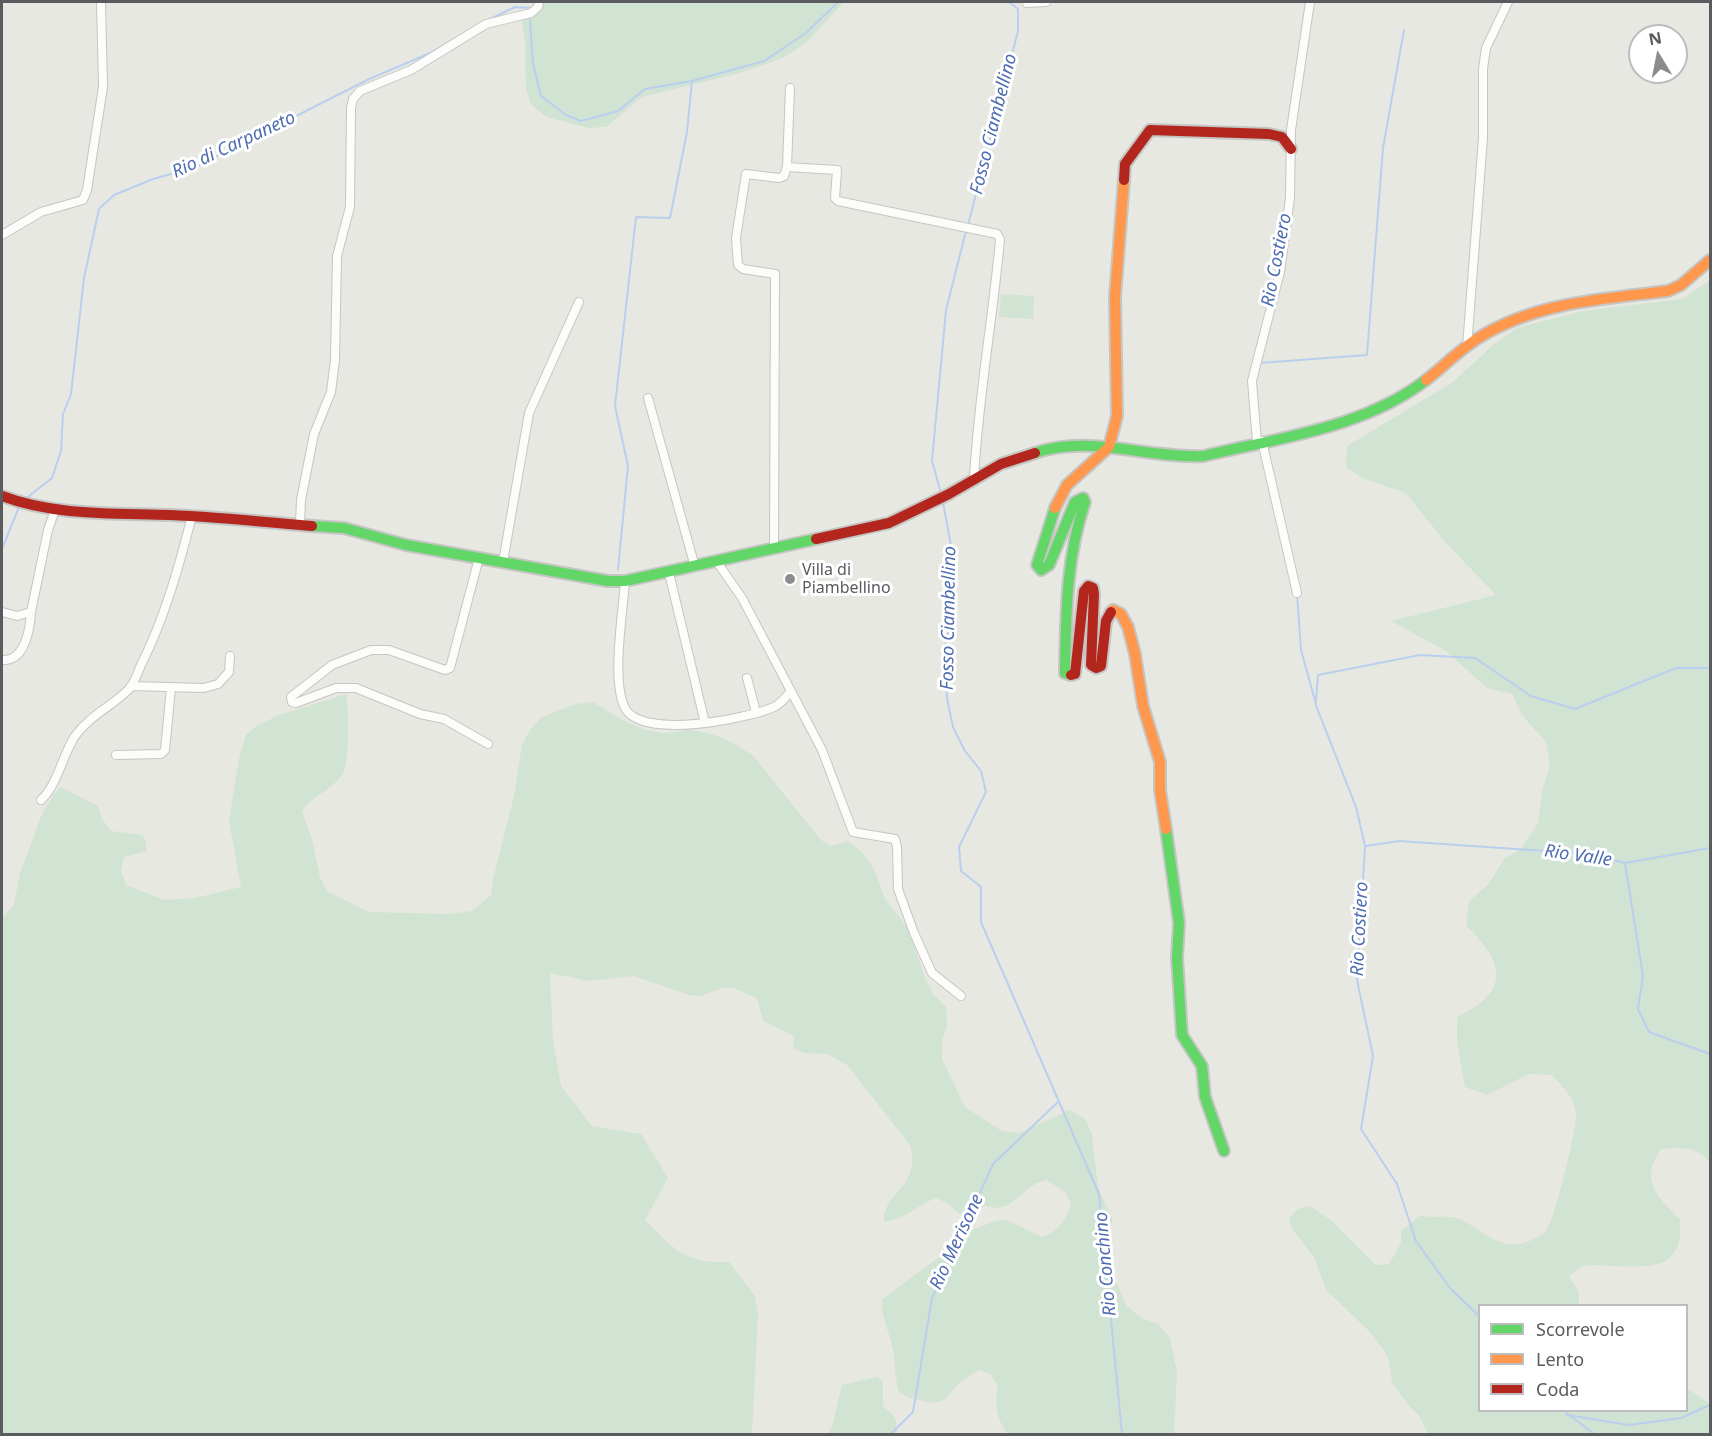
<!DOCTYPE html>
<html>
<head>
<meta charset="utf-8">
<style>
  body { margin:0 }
  #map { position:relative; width:1712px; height:1436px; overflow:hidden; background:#e8e8e2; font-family:"Noto Sans",sans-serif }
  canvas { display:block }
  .frame { position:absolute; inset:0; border:3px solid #595b5f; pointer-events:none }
  .legend { position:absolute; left:1478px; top:1304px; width:210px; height:108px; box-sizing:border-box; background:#fff; border:2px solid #bdbdbf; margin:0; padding:8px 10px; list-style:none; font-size:18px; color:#595b5f }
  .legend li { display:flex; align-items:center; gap:12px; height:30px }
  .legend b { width:30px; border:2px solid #bdbdbf }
  .north { position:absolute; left:1628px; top:24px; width:60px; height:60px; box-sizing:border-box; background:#fff; border:2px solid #bdbdbf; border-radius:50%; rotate:350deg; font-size:16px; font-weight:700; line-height:24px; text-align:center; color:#595b5f }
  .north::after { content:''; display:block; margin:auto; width:21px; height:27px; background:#8b8c8d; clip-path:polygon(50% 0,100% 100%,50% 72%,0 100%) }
</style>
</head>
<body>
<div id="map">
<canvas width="1712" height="1436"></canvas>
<div class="frame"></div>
<ul class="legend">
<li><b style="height:8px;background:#63d668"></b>Scorrevole</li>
<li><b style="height:8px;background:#ff974d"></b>Lento</li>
<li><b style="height:8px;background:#b3261e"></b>Coda</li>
</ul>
<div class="north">N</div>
</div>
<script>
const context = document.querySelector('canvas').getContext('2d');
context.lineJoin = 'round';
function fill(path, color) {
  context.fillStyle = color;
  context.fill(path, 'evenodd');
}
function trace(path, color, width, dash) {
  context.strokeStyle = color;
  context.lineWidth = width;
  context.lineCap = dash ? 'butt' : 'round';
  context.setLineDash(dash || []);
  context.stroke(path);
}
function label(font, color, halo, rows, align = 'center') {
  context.font = font + ' "Noto Sans",sans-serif';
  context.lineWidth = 6;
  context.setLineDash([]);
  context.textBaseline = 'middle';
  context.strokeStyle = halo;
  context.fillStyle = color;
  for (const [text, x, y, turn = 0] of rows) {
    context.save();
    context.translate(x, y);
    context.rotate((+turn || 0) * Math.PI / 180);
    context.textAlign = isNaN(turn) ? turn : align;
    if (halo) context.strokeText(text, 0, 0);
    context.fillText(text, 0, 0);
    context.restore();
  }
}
fill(new Path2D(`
  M543,2H844L806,43L783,58L740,73L642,97L606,127L588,128L546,117L530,103L526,88L525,42L521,18C532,16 541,14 543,2Z
  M1710,280V1164C1700,1145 1681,1148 1662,1149C1637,1179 1659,1198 1680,1220C1686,1286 1623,1261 1581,1266L1569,1277L1579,1292V1305L1480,1306V1410H1686L1687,1388L1710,1404V1434H1428L1419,1415L1410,1407L1392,1383L1389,1360L1383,1349L1369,1331L1326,1290L1314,1257L1293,1230L1289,1218L1298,1209L1310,1206L1331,1220L1376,1265L1389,1264L1401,1243V1231L1420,1215C1432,1219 1441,1215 1452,1217C1474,1220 1493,1251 1524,1243C1530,1241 1541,1236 1545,1232C1554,1224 1578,1125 1576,1113C1573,1096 1563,1086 1551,1075L1529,1074L1487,1095L1465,1087L1457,1041V1017C1510,992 1506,963 1466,926L1469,901L1488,885L1504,859L1522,848L1538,823L1543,787L1550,766L1546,742L1522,715L1512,694L1487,688L1446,651L1391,621L1496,595L1445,542L1406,493L1364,479L1346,467L1347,446L1453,382L1493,345L1517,328L1583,311L1682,299Z
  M1001,294L1034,296L1033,319L999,317Z
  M346,694C349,707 350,762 343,773C334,789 312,796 302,811L312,839L320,878L328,892L369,912L448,914L472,911L491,895L493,879L514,796L522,745L530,730L542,717L576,704L593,702C616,716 638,732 666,733C674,733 681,730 689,730C714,732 735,742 754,757L821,840L831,846L848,841L862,852L873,867L885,899L908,928L925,978L933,994L946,1007L947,1025L942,1041V1059L965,1107L1002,1131L1020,1133L1069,1110L1085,1119L1092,1135L1098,1187L1112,1219L1108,1254L1111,1271L1127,1306L1141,1318L1158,1324L1170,1338L1177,1372L1174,1434H1007C997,1419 994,1404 998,1386L990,1374L979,1370L960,1382L944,1400L933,1403L910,1398L899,1392C894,1377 896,1361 892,1345C888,1329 881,1316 882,1299L942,1255L960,1235L995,1221L1007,1220L1042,1237C1057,1233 1067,1218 1071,1204L1066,1193L1047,1180L1036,1183L1008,1205L997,1208L985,1206L964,1218L947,1203L936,1198C916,1205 905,1221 884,1221C884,1190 921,1189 910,1145L847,1065L827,1054L803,1053L793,1048L794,1036L763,1021L757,998L733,988H722L700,996L689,995L634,976L589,981L550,973L553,1040L561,1086L592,1126L641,1134L668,1178L645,1220C675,1250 683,1263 729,1262L755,1296L758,1315L752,1434H2V918L14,905L20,873L42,814L54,794L61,787L98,806L102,819L111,831L142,835L145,839L147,851L124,857L121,871L126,885L164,900L195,898L241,887L229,821L239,759L246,735L255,727L277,716Z
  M877,1377L883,1381V1406L895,1417L898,1434H827L832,1427L842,1385Z`), '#d1e3d2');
trace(new Path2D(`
  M488,20L515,7L530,8V11
  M530,20L533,64L541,96L566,115L581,121L618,111L645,89L692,81
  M968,225L1018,31V9L1009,2
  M1259,363L1367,355L1383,148L1404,30
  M941,493L932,461L946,310L966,231
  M24,500L52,478L61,451L63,414L71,394L84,278L99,209L114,195L153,179L196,167L367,80L430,53L480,24
  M943,502L953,557V614L944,650L947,698L953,727L965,751L981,771L986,792L959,847L961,871L981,887V922L1099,1194L1122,1434
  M2,549L19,507
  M618,570L628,466L615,406L636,217L670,218L687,132L692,81L764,61L806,33L838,2
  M1297,594L1301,650L1317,708L1356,807L1365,846L1357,980L1373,1056L1361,1129L1397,1184L1416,1241L1450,1288L1480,1317
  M1316,700L1318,675L1420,655L1475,658L1531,696L1575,709L1676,668H1710
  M1366,846L1399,841L1589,854L1625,863L1710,848
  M1625,863L1643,976L1638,1009L1649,1032L1710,1054
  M1563,1410L1594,1434
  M1567,1415L1629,1425L1681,1418L1710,1405
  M891,1434L913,1412L932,1298L993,1164L1059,1101`), '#bacfee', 2);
const street = new Path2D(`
  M1027,3L1046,2
  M787,167L837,170L835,198L838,201L997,234L1000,239C993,319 978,398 974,479
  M2,235L41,212L83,200L87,190L103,87L101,2
  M1467,347L1483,138V69L1486,48L1508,2
  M648,398L695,567
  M1262,441L1297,593
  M1257,442L1252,381L1280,272L1290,198L1291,130L1310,2
  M300,523L301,500L314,434L331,392L335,360L337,256L350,207L351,108L353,99L360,91L411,70L486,24L531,13L538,7L539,2
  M774,548L775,274L743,269L738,265L736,238L746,174L779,178L784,176L787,167L790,88
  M479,558L450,668L445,670L389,650H371L332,665L291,697L292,702L296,703L336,688H356L420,714L444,719L488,744
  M503,562L529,413L579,302
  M717,562L742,598L822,750L853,832L895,839L897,847L898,889L914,933L932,973L961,996
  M669,573L705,723
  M625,581C623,613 611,681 625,708C642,740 747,719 774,707C781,704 785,698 790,692
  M2,612L17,616L31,612L48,530L55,510
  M4,660C25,660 30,629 31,612
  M747,678L756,712
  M131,686L204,688L218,684L229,672L230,656
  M116,755L161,754L165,750L171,688
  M41,800C58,784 62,756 75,736C90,715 113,706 130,688C135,682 138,671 142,663C165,617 179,566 192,516`);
const fast = new Path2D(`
  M1035,453C1089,434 1148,459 1204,456C1278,438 1364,428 1426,380
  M1055,508L1037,565L1041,570L1049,565L1075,502L1083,498L1085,502C1066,558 1066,614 1065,673L1071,675
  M312,526L344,528L406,545L608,581H625L816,539
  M1166,829L1179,923L1177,958L1182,1035L1202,1066L1205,1097L1224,1151`);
const slow = new Path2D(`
  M1426,380C1444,366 1460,349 1480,337C1537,302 1604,299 1668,291L1681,285L1710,260
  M1055,508L1067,485L1109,447L1117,416L1115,297L1124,180
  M1111,612L1113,610L1121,614L1128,627L1135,654L1143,706L1160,762V790L1166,829`);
const jam = new Path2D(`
  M1124,180L1125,164L1150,130L1269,134L1282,137L1291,149
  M2,496C55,516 114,513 170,515C218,517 265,522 312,526
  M816,539L889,523L949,494L1001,464L1035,453
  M1071,675L1075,674L1084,591L1088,586L1093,588L1094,594L1091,665L1096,668L1101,666L1106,621L1111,612`);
trace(street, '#c5c5c2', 10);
trace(fast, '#c5c5c4', 14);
trace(slow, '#c5c5c4', 14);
trace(jam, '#c5c5c4', 14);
trace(street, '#fcfcfb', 8);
trace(fast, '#63d668', 10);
trace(slow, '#ff974d', 10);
trace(jam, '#b3261e', 10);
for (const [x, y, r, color] of [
  [790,579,6,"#8b8c8d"]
]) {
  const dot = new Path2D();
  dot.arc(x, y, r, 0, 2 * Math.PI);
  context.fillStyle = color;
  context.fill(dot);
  trace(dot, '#fff', 2);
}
label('16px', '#595b5f', '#fff', [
  ["Villa di",802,570],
  ["Piambellino",802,588]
], 'left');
label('italic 18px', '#4e6db2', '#fff', [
  ["Fosso Ciambellino",994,124,-76],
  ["Rio di Carpaneto",234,145,-25],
  ["Rio Costiero",1277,260,-79],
  ["Fosso Ciambellino",949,618,-89],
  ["Rio Valle",1578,856,8],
  ["Rio Costiero",1360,929,-87],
  ["Rio Merisone",957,1242,-65],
  ["Rio Conchino",1106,1264,-95]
]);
</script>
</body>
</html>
